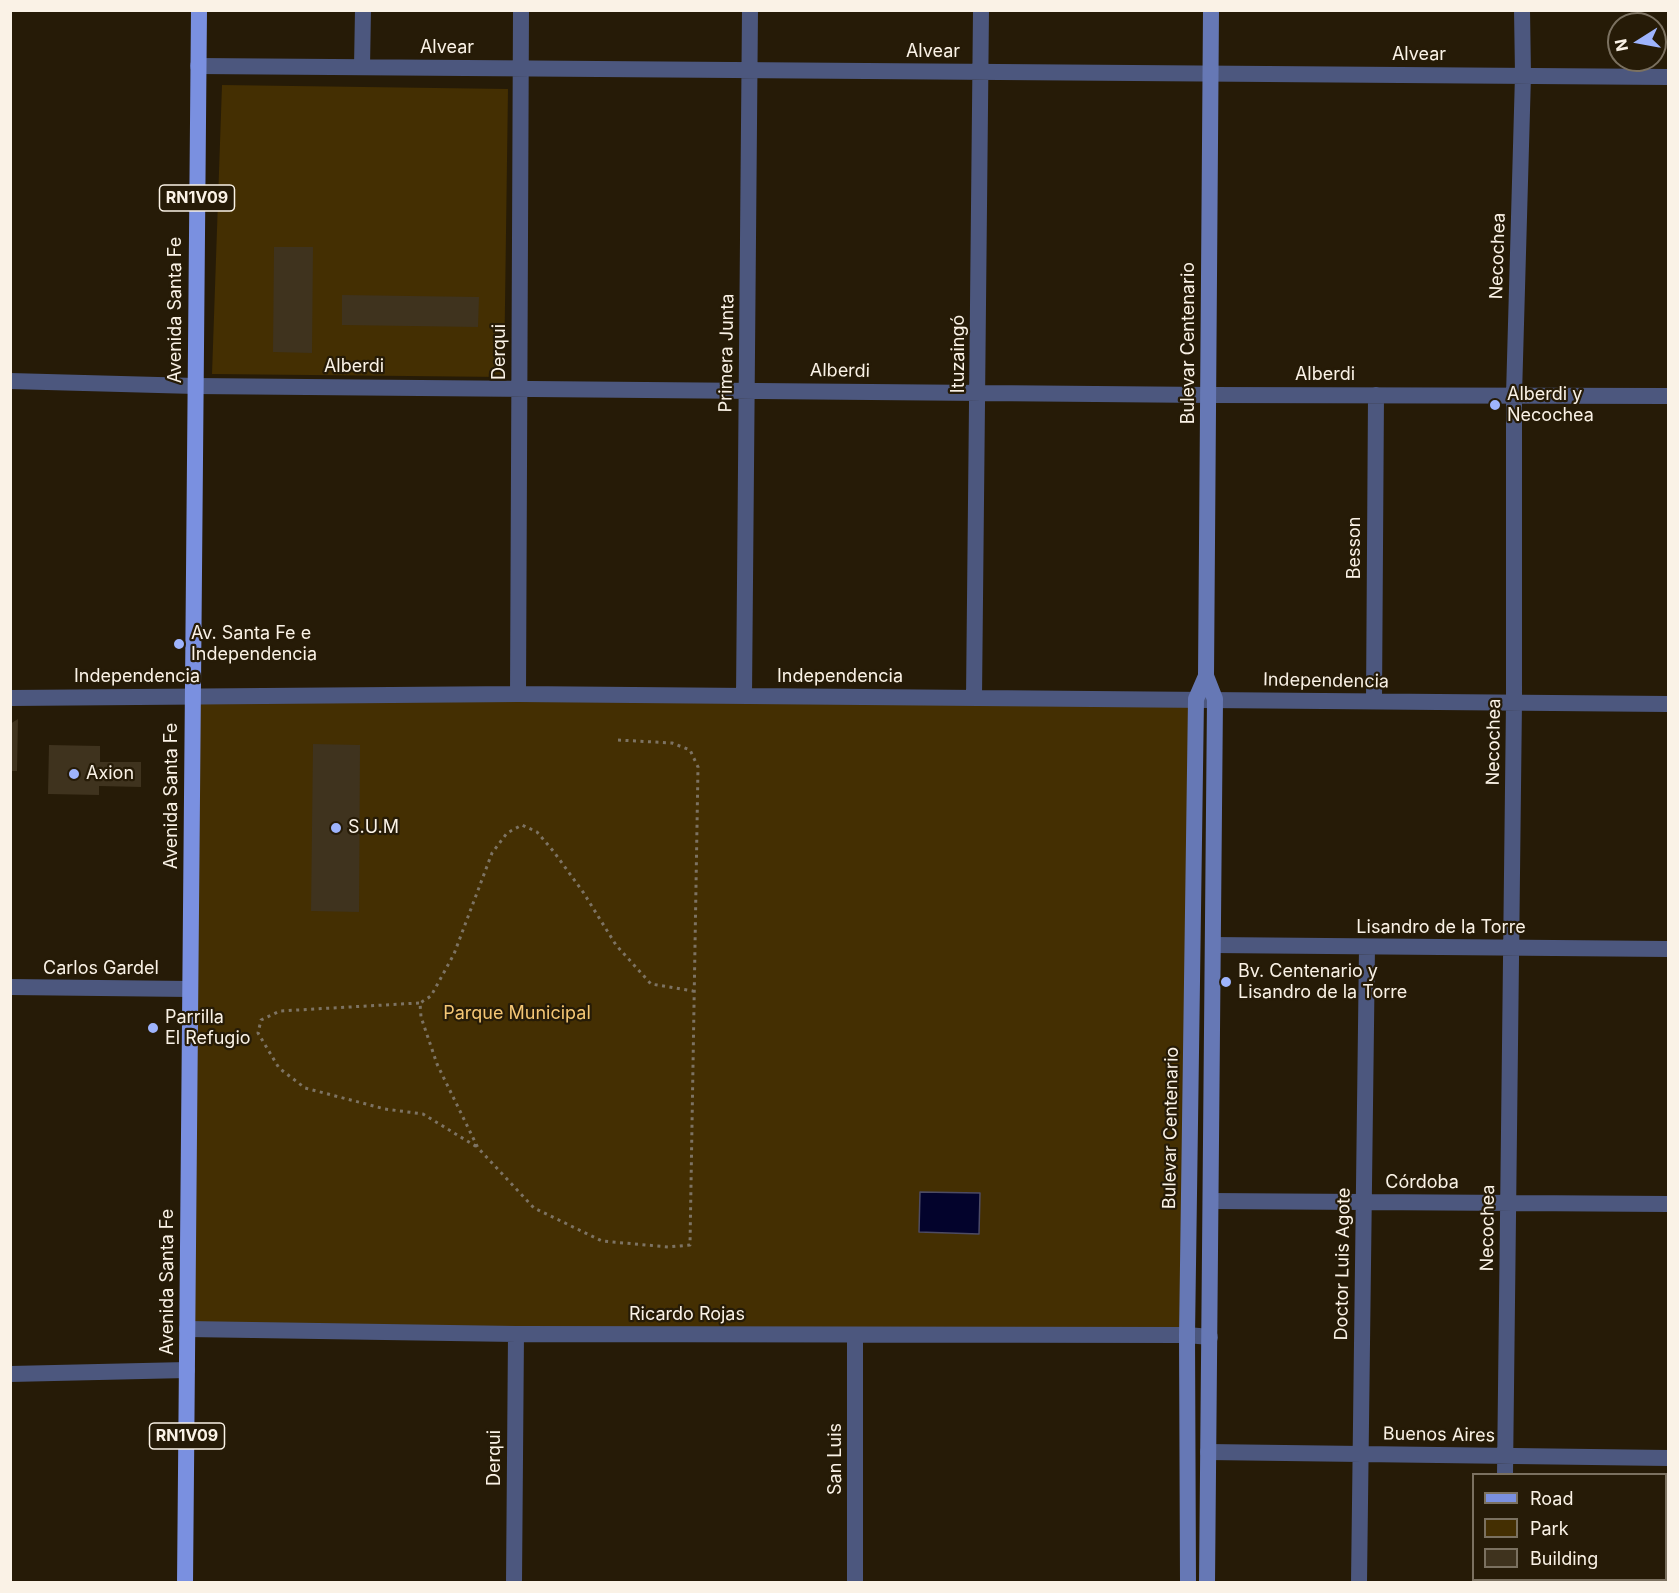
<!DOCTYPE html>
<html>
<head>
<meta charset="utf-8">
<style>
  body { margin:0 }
  #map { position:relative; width:1679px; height:1593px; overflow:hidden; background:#261b07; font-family:Inter,sans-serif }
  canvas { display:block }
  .frame { position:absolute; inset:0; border:12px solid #faf2e6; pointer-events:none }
  .legend { position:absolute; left:1472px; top:1473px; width:195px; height:108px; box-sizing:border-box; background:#261b07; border:2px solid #7b7160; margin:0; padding:8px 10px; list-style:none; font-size:18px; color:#faf2e6 }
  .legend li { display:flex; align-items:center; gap:12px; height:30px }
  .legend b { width:30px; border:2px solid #7b7160 }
  .north { position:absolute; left:1607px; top:12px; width:60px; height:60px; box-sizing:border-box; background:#261b07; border:2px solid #7b7160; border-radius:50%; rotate:259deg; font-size:16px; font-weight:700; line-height:24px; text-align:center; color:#faf2e6 }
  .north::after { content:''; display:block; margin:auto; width:21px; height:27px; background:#9eb4fd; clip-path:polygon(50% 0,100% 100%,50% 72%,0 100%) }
</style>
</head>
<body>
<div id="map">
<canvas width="1679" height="1593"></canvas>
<div class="frame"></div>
<ul class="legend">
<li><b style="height:8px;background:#7a90e0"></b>Road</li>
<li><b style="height:16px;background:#442f02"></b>Park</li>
<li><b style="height:16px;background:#3f331e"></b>Building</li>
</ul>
<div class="north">N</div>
</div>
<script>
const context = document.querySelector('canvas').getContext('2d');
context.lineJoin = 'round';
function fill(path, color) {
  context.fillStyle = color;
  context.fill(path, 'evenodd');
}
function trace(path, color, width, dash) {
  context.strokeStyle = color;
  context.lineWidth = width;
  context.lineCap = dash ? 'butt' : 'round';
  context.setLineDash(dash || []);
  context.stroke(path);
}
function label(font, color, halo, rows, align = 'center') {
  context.font = font + ' Inter,sans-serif';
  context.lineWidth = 4.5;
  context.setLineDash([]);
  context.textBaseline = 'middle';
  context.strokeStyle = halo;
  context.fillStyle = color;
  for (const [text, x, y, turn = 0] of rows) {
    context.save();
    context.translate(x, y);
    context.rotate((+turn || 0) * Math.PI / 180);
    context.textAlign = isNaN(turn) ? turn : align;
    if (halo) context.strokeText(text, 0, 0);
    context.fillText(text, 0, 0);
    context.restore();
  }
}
fill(new Path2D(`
  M222,85L508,89L504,377L212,374Z
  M193,696L1196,699L1187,1335L187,1329Z`), '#442f02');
const water = new Path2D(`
  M920,1192L980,1193L979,1234L919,1232Z`);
fill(water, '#03032c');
trace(water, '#4d4b64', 1.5);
fill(new Path2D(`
  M274,247H313L312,353L273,352Z
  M342,295L479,297L478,327L342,325Z
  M18,719L17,771H10V724Z
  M313,744L360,745L359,912L311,911Z
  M49,745L100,746V762H141V787L99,786V795L48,794Z`), '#3f331e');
trace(new Path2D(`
  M618,740L672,743L690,750L698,767L690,1245L668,1247L602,1241L534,1208L478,1148L437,1064L421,1017L420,1003L431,996L454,954L492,853L507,833L522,825L537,832L554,852L583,892L616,945L651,984L693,991
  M419,1003L280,1011L261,1020L258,1033L279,1068L305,1088L385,1109L423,1114L477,1147`), '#7d7363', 3, [3, 4.5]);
trace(new Path2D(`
  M198,66L1668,77
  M362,67L363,10
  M10,381L195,386L1208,395L1668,396
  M518,694L521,10
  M744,696L750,10
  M974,697L981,10
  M10,698L518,694L1668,704
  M1374,701L1376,395
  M1213,945L1668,949
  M10,987L190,989
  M1211,1201L1668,1204
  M187,1329L516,1334L1187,1335L1210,1337
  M10,1374L187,1370
  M1208,1452L1668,1458
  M1505,1474L1514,702V395L1523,75L1522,10
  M514,1582L516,1334
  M855,1582V1335
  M1359,1582L1367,947
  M1504,1582V1580`), '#4c577e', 16);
trace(new Path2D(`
  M1188,1582L1187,1335L1196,699L1206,676
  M1207,1582L1215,699L1206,676L1211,10`), '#6678b5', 16);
trace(new Path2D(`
  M185,1582L199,10`), '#7a90e0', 16);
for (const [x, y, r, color] of [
  [1495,405,6,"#9eb4fd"],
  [179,644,6,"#9eb4fd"],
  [74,774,6,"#9eb4fd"],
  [336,828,6,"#9eb4fd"],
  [1226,982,6,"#9eb4fd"],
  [153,1028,6,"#9eb4fd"]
]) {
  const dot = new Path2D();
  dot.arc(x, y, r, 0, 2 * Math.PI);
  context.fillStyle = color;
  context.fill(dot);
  trace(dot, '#261b07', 2);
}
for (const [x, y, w] of [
  [197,198,75],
  [187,1436,75]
]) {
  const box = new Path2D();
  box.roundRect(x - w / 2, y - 13, w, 26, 4.5);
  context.fillStyle = '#261b07';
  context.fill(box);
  trace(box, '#faf2e6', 1.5);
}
label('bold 16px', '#faf2e6', null, [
  ["RN1V09",197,198],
  ["RN1V09",187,1436]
]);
label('18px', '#faf2e6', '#261b07', [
  ["Alvear",447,48],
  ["Alvear",933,52],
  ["Alvear",1419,55],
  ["Necochea",1498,256,-88],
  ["Avenida Santa Fe",176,310,-90],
  ["Bulevar Centenario",1189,343,-90],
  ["Derqui",500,352,-90],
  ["Primera Junta",727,353,-89],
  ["Ituzaingó",959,354,-90],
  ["Alberdi",354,367],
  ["Alberdi",840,371,1],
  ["Alberdi",1325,375],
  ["Besson",1355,548,-90],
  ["Independencia",137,677],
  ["Independencia",840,677],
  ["Independencia",1326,681,1],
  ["Necochea",1494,742,-89],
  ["Avenida Santa Fe",172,796,-90],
  ["Lisandro de la Torre",1441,928],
  ["Carlos Gardel",101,969],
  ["Bulevar Centenario",1171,1128,-89],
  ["Córdoba",1422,1183],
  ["Necochea",1488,1228,-89],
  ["Doctor Luis Agote",1343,1264,-89],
  ["Avenida Santa Fe",168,1282,-90],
  ["Ricardo Rojas",687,1315],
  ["Buenos Aires",1439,1435,1],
  ["Derqui",495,1458,-90],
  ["San Luis",836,1459,-90]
]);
label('18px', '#faf2e6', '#261b07', [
  ["Alberdi y",1507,395],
  ["Necochea",1507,416],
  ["Av. Santa Fe e",191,634],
  ["Independencia",191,655],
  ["Axion",86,774],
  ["S.U.M",348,828],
  ["Bv. Centenario y",1238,972],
  ["Lisandro de la Torre",1238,993],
  ["Parrilla",165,1018],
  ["El Refugio",165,1039]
], 'left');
label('18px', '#f5c775', '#261b07', [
  ["Parque Municipal",517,1014]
]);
</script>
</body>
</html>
